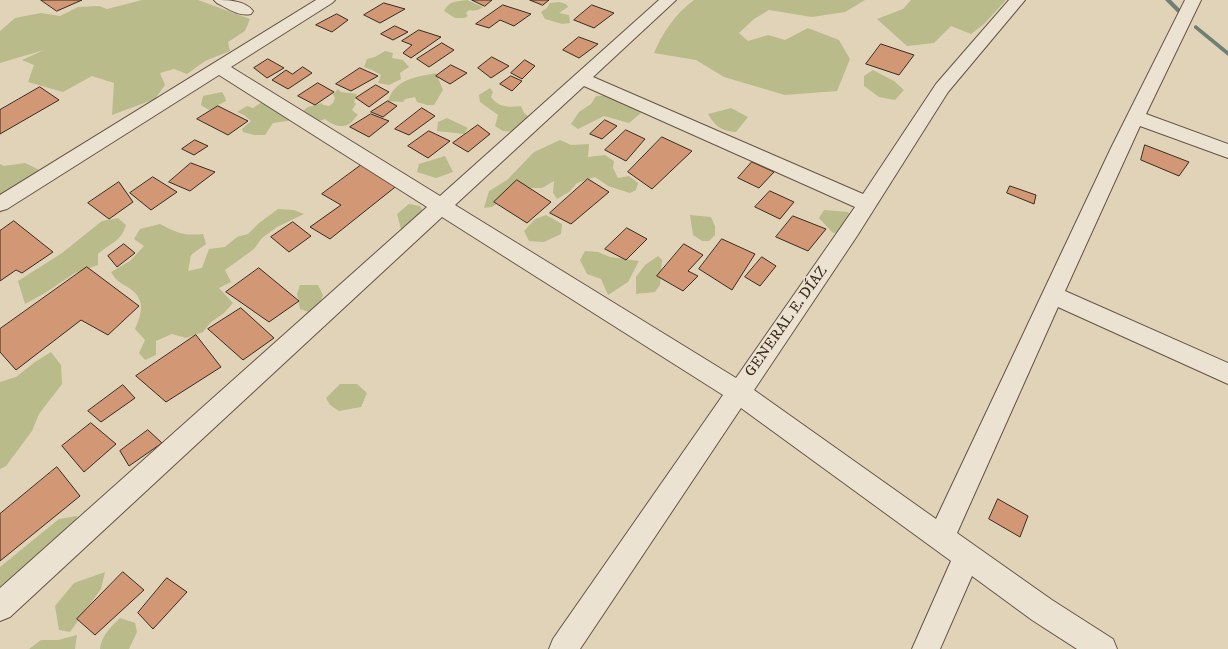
<!DOCTYPE html>
<html>
<head>
<meta charset="utf-8">
<style>
  body { margin:0 }
  canvas { display:block; background:#e1d3b8 }
</style>
</head>
<body>
<canvas width="1228" height="649"></canvas>
<script>
const context = document.querySelector('canvas').getContext('2d');
context.lineJoin = 'round';
function fill(path, color) {
  context.fillStyle = color;
  context.fill(path, 'evenodd');
}
function trace(path, color, width, dash) {
  context.strokeStyle = color;
  context.lineWidth = width;
  context.lineCap = dash ? 'butt' : 'round';
  context.setLineDash(dash || []);
  context.stroke(path);
}
function label(font, color, halo, rows, align = 'center') {
  context.font = font + ' "IM FELL DW Pica",serif';
  context.lineWidth = 3;
  context.setLineDash([]);
  context.textBaseline = 'middle';
  context.strokeStyle = halo;
  context.fillStyle = color;
  for (const [text, x, y, turn = 0] of rows) {
    context.save();
    context.translate(x, y);
    context.rotate((+turn || 0) * Math.PI / 180);
    context.textAlign = isNaN(turn) ? turn : align;
    if (halo) context.strokeText(text, 0, 0);
    context.fillText(text, 0, 0);
    context.restore();
  }
}
fill(new Path2D(`
  M142,0H198L250,19L245,31L228,42L230,51L205,61L187,74L174,69L160,73L165,85L155,99L112,115L114,83L92,76L63,92L28,82L34,65L22,60L44,50L0,63V31L15,18L41,13L60,16L78,7L99,6L107,9Z
  M467,0L483,7C478,11 474,11 469,10L466,13L468,16L465,18H455L444,11C450,0 456,2 467,0Z
  M694,0H865L845,12L812,17L769,10L754,19L739,33L748,41L768,35L785,40L808,28L839,40L850,59L837,91L785,95L724,77L696,60L654,53C663,32 675,14 694,0Z
  M911,0H1006L984,24L971,34L951,26L934,43L907,46L877,19L903,9Z
  M559,2L566,4L568,7L559,13L569,15L570,23L562,24L545,19L541,12L547,8L550,3Z
  M385,51L393,53L392,58L403,60L409,67L400,73L401,79L389,85L378,83L381,75L372,70L364,67L367,59L375,57Z
  M873,70L894,81L904,90L895,100L879,97L864,86V76Z
  M436,73L443,90L434,105H427L417,102L415,97L405,99L403,102L388,101C395,79 416,77 436,73Z
  M490,88L493,92L491,97C498,107 509,108 521,106L524,113L529,117L517,132L503,131L495,126L498,115L480,102L479,95Z
  M338,89L341,92L357,94L354,102L356,104L352,110L358,115C355,117 352,123 349,124C341,129 331,124 325,119L313,123L301,112L308,107L322,103L323,105L329,106L333,103L335,98L333,94Z
  M222,92L225,97L226,101L209,110L201,105L203,96Z
  M612,95L641,113L629,123L604,116L578,129L571,124L579,112L591,104L596,96Z
  M262,102L294,120L273,123L265,135H254L243,132L242,129L251,121L244,115L237,112L247,106L253,108Z
  M731,108L748,117L736,132C721,131 715,126 708,114Z
  M447,118L468,128L464,134L437,131L438,122Z
  M560,140L571,145L589,144L588,157L605,155L614,161L613,168L618,178L629,176L638,183L636,190L630,193L608,186L595,177L577,183L569,192L557,199L553,193L554,181L542,188H520L492,207L484,208L489,191L507,180L534,152Z
  M445,156L453,172L436,178L417,172L419,164Z
  M25,163L56,178L0,213V164L4,166Z
  M409,204L420,206L423,211L418,225L401,229L397,214Z
  M278,209L294,210L304,214L277,227L262,238L254,249L225,270L231,282L219,288L233,303L224,313L210,323L203,332L186,338L172,334L156,341V355L145,360L139,353L145,340L135,329C142,313 146,299 129,288C120,282 117,282 111,272L130,261L144,246L134,239L140,229L160,224C177,233 184,236 203,234L206,244L191,255L188,271L202,268L209,249L225,247L237,237L248,234L259,223Z
  M824,210L848,212L851,220L847,231L833,233L819,218Z
  M546,215L562,224L561,234L544,242L529,241L524,231L535,219Z
  M690,215L711,217L715,226V235L709,241H702L693,235Z
  M118,218L126,225C121,242 110,243 98,254V265L75,273L45,293L25,304L18,281L62,253L102,221Z
  M585,251L598,252L610,257L639,261L628,282L608,295L601,279L587,274L580,260Z
  M658,256L662,260L660,285L655,292L636,294V277L645,265Z
  M300,285H318L323,295L320,304L309,312L300,309L297,294Z
  M51,352L61,365L62,384L39,414L32,431L6,466L0,469V382L16,377L35,362Z
  M340,384H357L367,393L361,407L339,411L330,405L326,398Z
  M77,516L75,527L0,600V567L59,519Z
  M105,572L101,589L70,632L59,630L55,606L74,583Z
  M120,618L135,623L137,632L129,649H100C101,636 111,627 120,618Z
  M77,635L75,649H29L41,640H58Z`), '#b9bb8a');
fill(new Path2D(`
  M1165,0H1171L1182,11V13H1178Z
  M1196,25L1228,51V56L1194,28V26Z`), '#707f75');
const building = new Path2D(`
  M41,0H82L57,11Z
  M472,0H492L485,6Z
  M530,0H549L543,5Z
  M384,3L405,9L380,23L364,15Z
  M503,5L531,14L514,26L500,20L489,28L476,24Z
  M592,5L614,13L594,28L574,20Z
  M337,14L348,20L332,32L316,25Z
  M395,26L408,32L393,40L381,34Z
  M419,30L441,37L411,58L403,53L412,45L402,41Z
  M579,37L598,44L579,58L563,50Z
  M442,43L454,50L429,67L417,59Z
  M881,44L914,55L899,75L866,64Z
  M492,57L509,66L491,78L478,68Z
  M268,59L284,68L267,78L254,68Z
  M525,60L535,66L522,79L511,73Z
  M451,65L467,73L450,84L436,76Z
  M303,67L312,73L288,89L272,80L286,70L292,74Z
  M360,68L378,76L351,91L336,84Z
  M511,76L522,81L512,91L500,84Z
  M318,83L334,92L315,105L298,96Z
  M376,85L389,92L369,107L356,98Z
  M40,87L59,100L0,134V110Z
  M388,101L397,106L383,117L371,112Z
  M218,106L248,121L228,135L197,119Z
  M422,108L435,116L409,135L395,129Z
  M371,114L389,121L369,137L350,127Z
  M605,120L617,126L602,139L590,134Z
  M478,125L490,134L468,152L453,143Z
  M626,130L645,139L626,161L605,150Z
  M429,131L450,141L428,158L408,146Z
  M662,137L692,151L652,189L628,172Z
  M195,140L208,146L194,155L182,149Z
  M1145,145L1189,162L1179,176L1141,160Z
  M752,162L774,172L759,188L738,178Z
  M191,163L215,172L190,191L169,182Z
  M364,163L399,184L330,239L310,227L341,205L322,194Z
  M153,177L177,192L151,210L130,193Z
  M588,179L609,192L571,224L550,213Z
  M517,180L551,202L527,223L494,202Z
  M119,182L133,202L109,219L88,203Z
  M1010,186L1036,195L1034,204L1007,193Z
  M770,191L794,202L780,219L755,207Z
  M793,216L826,229L808,251L776,237Z
  M14,221L53,252L22,273L16,270L0,281V231Z
  M293,222L311,236L289,252L271,237Z
  M627,228L647,239L626,260L605,249Z
  M722,239L755,254L732,290L699,269Z
  M124,244L135,253L117,267L108,256Z
  M684,244L703,255L688,271L698,276L683,291L657,276Z
  M762,257L776,266L760,286L745,277Z
  M87,267L139,306L108,335L81,320L16,370L0,352V329Z
  M259,268L299,301L269,322L226,292Z
  M241,308L274,338L243,360L208,329Z
  M196,335L221,367L166,402L136,376Z
  M123,385L135,398L101,422L88,411Z
  M91,423L116,444L84,472L62,446Z
  M148,430L162,443L129,466L120,451Z
  M57,467L80,496L0,561V514Z
  M998,499L1028,516L1020,537L989,519Z
  M123,572L144,590L95,635L77,619Z
  M167,578L187,592L153,629L138,613Z`);
fill(building, '#d29875');
trace(building, '#3a2a20', 1);
const street = new Path2D(`
  M214,0C227,0 245,0 253,11L251,14C239,17 227,8 217,3Z
  M316,0H335L332,3L231,67L440,196L659,0H676L593,77L863,194L936,84L1009,0H1025L948,92L857,236L754,390L936,519L1111,148L1185,0H1201L1146,114L1228,144V158L1140,126L1065,291L1228,363V384L1058,307L957,533L1052,600L1113,639L1117,649H1077L1032,620L972,576L940,649H912L951,561L741,408L580,649H549L553,639L723,395L442,217L10,617L0,621V588L427,207L219,75L7,209L0,211V195ZM584,86L855,207L736,378L455,205Z`);
trace(street, '#645446', 2);
fill(street, '#ece2d1');
label('15px', '#3a2a20', '#ece2d1', [
  ["GENERAL E. DÍAZ",787,322,-55]
]);
</script>
</body>
</html>
